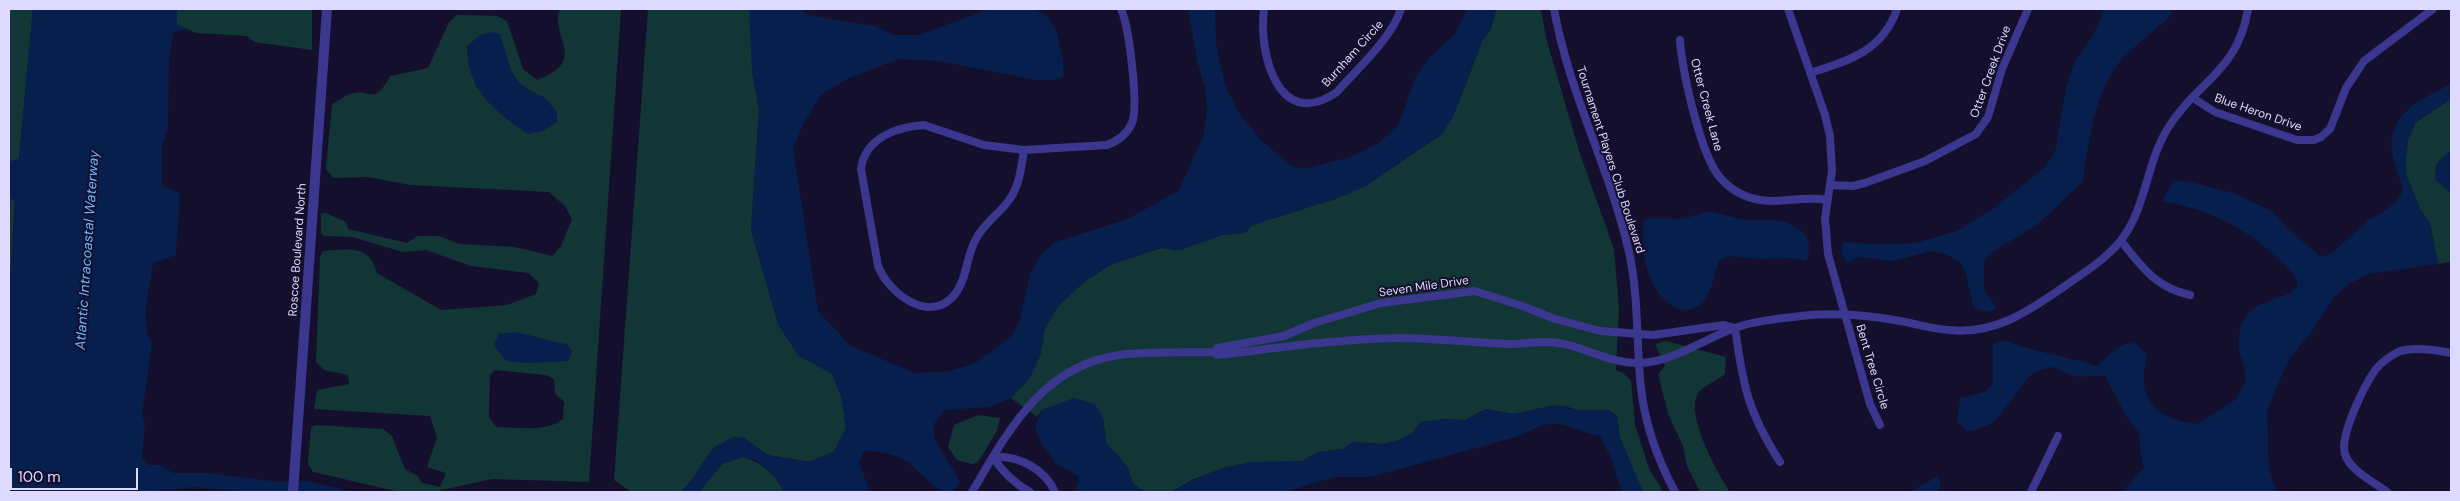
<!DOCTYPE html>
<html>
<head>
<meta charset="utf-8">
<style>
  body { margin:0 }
  #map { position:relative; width:2460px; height:501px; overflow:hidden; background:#140f2c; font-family:"DM Sans",sans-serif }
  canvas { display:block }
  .frame { position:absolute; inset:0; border:10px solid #dedaff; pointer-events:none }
  .scale { position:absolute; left:10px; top:468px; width:128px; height:22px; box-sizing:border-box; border:2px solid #dedaff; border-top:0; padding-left:6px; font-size:15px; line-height:18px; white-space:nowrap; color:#dedaff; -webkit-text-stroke:4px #140f2c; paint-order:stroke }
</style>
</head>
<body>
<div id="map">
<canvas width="2460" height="501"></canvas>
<div class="frame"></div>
<div class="scale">100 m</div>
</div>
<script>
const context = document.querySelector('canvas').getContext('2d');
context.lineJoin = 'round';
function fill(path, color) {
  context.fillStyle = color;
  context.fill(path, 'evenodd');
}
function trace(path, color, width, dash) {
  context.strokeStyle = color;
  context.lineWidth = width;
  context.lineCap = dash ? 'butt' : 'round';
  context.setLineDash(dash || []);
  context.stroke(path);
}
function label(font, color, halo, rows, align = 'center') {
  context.font = font + ' "DM Sans",sans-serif';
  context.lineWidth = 4;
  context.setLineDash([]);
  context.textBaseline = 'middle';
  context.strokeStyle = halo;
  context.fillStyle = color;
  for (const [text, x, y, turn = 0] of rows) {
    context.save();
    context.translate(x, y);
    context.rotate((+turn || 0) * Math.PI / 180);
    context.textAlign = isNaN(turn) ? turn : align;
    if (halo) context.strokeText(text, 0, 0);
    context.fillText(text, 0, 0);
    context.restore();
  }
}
fill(new Path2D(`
  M9,9H33L19,159L9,162Z
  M177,9H312V50L254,42L247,36L196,33L177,25Z
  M560,9H621L589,482L492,479L433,492H400L313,472L308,464L311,427L316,425L383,429L392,436L405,469L418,476L422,483L440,487L446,473L427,467L437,438L430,416L314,409L317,390L349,384L348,375L324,370L316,362L320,257L323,251C347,250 369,243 377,273L441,310L507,305L536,294L539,283L528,273L471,266L426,250L403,252L352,237L324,236L321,233V214L326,213L346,222L348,229L407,243L417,236H439L460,244L515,247L552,256L561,246L572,219L565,206L549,192L410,185L368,177L333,178L326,169L332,104C338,101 344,96 350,94C371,87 373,108 390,76L428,68L449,22L457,15L497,16L507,21L523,69L537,80C590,60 549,37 560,9ZM505,57C515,81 521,88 545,98L475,87ZM495,370L546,375L554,379L555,393L564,402L563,419C545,433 518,427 496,427L489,417L490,375Z
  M648,9H749L751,12L752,70L759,110L751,230L778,324L799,356L832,373L842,399L846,428L834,452L810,462L767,455L744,438L713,448L691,481L681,492H631L614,480Z
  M1496,9H1541L1546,38L1580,154L1614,249L1619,309L1616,370L1622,372L1631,381L1635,425L1649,468L1663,492H1643L1620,438L1617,416L1609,410H1577L1565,406L1513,414L1486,409L1465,420L1442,419L1399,440L1383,444L1353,442L1343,449L1319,452L1302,461L1226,467L1192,480L1171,492H1145L1133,484L1127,466L1106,443L1103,418L1042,410L1037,417L1011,398L1029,379L1040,356L1045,328L1058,306L1085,281L1112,264L1161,248L1180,250L1221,235L1245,233L1252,225L1338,198L1367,185L1442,134L1459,102L1482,41L1491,29Z
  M2451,99V262L2438,264L2430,223L2420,209L2406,174V156L2408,140L2415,123Z
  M9,197L15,201L9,299Z
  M1666,341L1726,357L1725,374C1718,380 1705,385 1699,392C1683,412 1718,474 1730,492H1700L1687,466L1683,446L1668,414L1658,374L1665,366L1655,344Z
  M978,415L1000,418L997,431L978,462L972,464L957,460L948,447L954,425Z
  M742,457C760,461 776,474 784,492H699L722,464Z`), '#123635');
fill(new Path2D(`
  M33,9H177V25L187,30L174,31L169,58L168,128L162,145V186L176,191L180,195L176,255L153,263C150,288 139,321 152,343L142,414L145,423L142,458L149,465H161L173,473H208L280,482L307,481L353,492H252L193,487L149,492H9V299L15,201L9,197V162L19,159Z
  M749,9H801L808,15L875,26L893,35H919L989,9H1033L1046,15L1056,29L1063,59V77L1053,80H1035L939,61L898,59L845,80L821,95L803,124L793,149L818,311L851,346L915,373L950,371L975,363L1011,337L1020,320L1030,274L1040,256L1055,242L1128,219L1179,190L1203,136L1207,113L1206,93L1197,60L1188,9H1215L1216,44L1225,85L1240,115L1262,141L1290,165L1303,169L1351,157L1379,143L1399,124L1416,76L1430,57L1455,34L1467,9H1496L1491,29L1482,41L1453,117L1442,134L1367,185L1338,198L1252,225L1245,233L1221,235L1180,250L1161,248L1112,264L1085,281L1058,306L1045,328L1040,356L1029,379L1011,398L989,407L945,410L933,425L935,440L960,481L952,492C932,492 919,468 903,459C892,454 876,450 864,451L859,462L870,492H784L779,481L756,460L742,457L722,464L699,492H681L691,481L713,448L733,437L744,438L767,455L809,462L834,452L846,428L842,399L832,374L799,356L778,324L751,230L759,110L752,70Z
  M2104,9H2172L2169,18C2151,34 2119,56 2109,78C2093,108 2087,149 2083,182C2065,196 2051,215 2033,227C2017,239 1998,245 1984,260V290L1997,308L1988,312L1973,307L1966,274L1960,262L1948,255L1931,251L1893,261L1859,257L1847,264L1841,251L1844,242L1873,244L1916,243L1957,231L1994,208L2045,167L2055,152L2066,88L2075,61L2094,34Z
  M492,32L500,34L512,74L525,89L545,98L557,112V122L543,131L528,134C495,112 466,89 467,46L480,35Z
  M2451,84V99L2415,123L2408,140L2406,156V174L2420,209L2430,223L2438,264L2368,274L2349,284L2333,298L2312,331L2289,359L2267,410L2269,468L2276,492H2122L2144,468L2140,450L2139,433L2125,414L2105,376C2081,374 2079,383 2054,367C2048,368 2041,369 2035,372C2032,373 2029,377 2027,380C2005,401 2002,429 1967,431L1957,422L1960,398L1985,392L1993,384V344L2004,340C2034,353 2065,355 2096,366C2113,354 2131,327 2147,356C2136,400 2154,418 2197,424L2235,400L2246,381C2246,367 2237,353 2239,339C2243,293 2282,307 2298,285C2295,273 2289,269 2280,261C2248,228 2207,209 2162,201L2174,180L2191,182L2236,194L2272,211L2288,229L2321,257L2332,253L2369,220L2386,210L2397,201L2403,190C2400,178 2394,165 2392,152C2387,113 2422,99 2451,84Z
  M2451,149V193L2436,181C2433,159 2440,163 2451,149Z
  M1708,211C1719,213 1730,217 1741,219C1752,221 1762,219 1772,220C1795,221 1818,236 1806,261L1792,258L1760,259L1729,256L1719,261C1714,273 1712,294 1702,303C1695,310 1685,312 1677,308C1646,294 1640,250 1644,220L1653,218L1683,219Z
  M513,332C532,334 548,342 567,344L572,352L568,361L529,363L506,361L494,345L499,334Z
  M1074,398L1095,404L1103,418L1106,443L1127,466L1133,484L1145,492H1075L1079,482L1078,476L1055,463L1039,439L1035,426L1042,410Z
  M1554,405L1577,410H1609L1617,416L1620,438L1643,492H1622L1611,458L1600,436C1561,428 1561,413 1519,436L1371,477H1335L1284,492H1171L1192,481L1226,467L1251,462L1302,461L1319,452L1343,449L1353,442L1382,444L1399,440L1412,433L1420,422L1442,419L1465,420L1486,409L1513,414Z
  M1938,476L1941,484L1937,492H1910Z`), '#071f4d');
trace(new Path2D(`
  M1264,9C1258,52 1278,133 1337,92C1357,69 1392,38 1401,9
  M1554,9C1569,93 1610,169 1629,252C1639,297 1636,343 1641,388C1645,425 1658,460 1675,492
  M1788,9L1825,115L1830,136L1832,171L1825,218L1828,254L1870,404L1880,425
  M1680,40C1682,71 1700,151 1718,175C1728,188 1743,197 1760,200C1782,204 1804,195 1828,200
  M1810,73C1848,61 1883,51 1897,9
  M2193,98L2215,112L2297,140H2314L2321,137L2330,129L2346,88L2364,61L2433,9
  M924,125L984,145L1024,150C1021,170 1019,189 1006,204C996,216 983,225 976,239C966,256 968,276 956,293C931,326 889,294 878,266L861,169C865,138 896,127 924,125Z
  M1024,150L1107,145C1118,141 1127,134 1132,123C1139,106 1129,26 1121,9
  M1830,185L1853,186L1865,183L1925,161L1976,134L1988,117L2002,69L2028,9
  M2121,241C2143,268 2155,287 2190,295
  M1735,328C1743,386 1748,412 1780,462
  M1215,352L1217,355C1278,348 1338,339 1399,338C1436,338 1472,343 1509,344C1521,344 1533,342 1546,342C1578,342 1607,364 1640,363C1671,362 1703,340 1732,329C1756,320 1784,318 1810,315C1838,313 1866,315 1895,320C1913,323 1930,329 1949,330C1995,335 2029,311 2065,286C2080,275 2096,266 2109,253C2147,220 2143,168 2168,128C2196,82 2238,72 2248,9
  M972,492C1008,431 1042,366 1119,355C1151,351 1183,353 1215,352L1217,348L1284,336L1314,323L1381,303L1475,291L1522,306L1555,319L1601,331L1653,335L1724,325L1735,328
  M1030,492C1015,484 1002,471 993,457C1018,455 1045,469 1055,492
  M2031,492L2058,436
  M2387,492C2374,482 2350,471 2345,454C2339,436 2365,384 2376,369C2382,362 2390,356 2398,352C2413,346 2436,350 2451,353`), '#3b378e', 8);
trace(new Path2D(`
  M293,492L327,9`), '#3b378e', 10);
label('12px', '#dedaff', '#140f2c', [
  ["Burnham Circle",1353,54,-48],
  ["Otter Creek Drive",1991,72,-70],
  ["Otter Creek Lane",1706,105,75],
  ["Blue Heron Drive",2258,113,19],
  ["Tournament Players Club Boulevard",1610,160,72],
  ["Roscoe Boulevard North",298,250,-86],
  ["Seven Mile Drive",1424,287,-8],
  ["Bent Tree Circle",1872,367,73]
]);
label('italic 14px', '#68b7ff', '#140f2c', [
  ["Atlantic Intracoastal Waterway",88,250,-86]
]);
</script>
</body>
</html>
